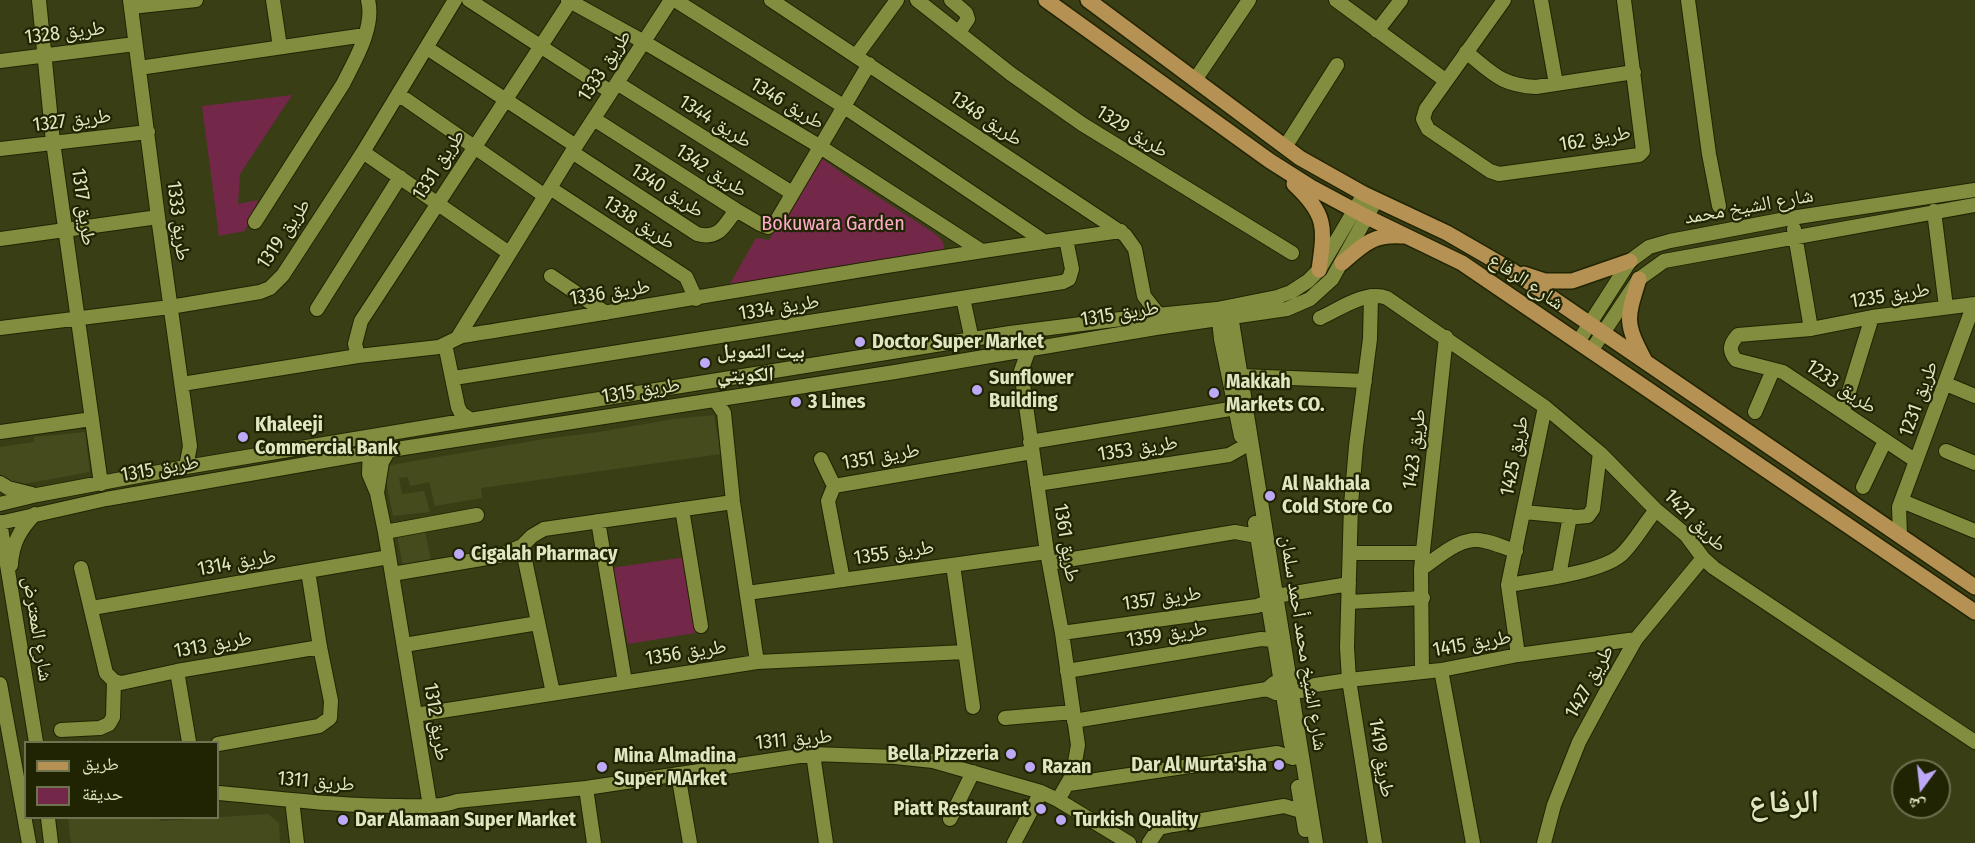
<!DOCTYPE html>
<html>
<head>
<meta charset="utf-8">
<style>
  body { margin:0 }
  #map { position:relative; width:1975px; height:843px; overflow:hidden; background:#393e15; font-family:"Fira Sans Condensed","Noto Naskh Arabic",sans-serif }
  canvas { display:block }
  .legend { position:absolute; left:24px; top:741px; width:195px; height:78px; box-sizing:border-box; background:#202403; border:2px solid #6d724f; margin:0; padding:8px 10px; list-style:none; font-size:18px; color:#e0e7c0 }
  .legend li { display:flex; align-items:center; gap:12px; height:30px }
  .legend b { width:30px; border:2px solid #6d724f }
  .north { position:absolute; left:1891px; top:759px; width:60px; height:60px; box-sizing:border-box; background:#202403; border:2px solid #6d724f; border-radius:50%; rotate:195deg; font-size:16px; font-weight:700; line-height:24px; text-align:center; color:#e0e7c0 }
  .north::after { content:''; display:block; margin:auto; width:21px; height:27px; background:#bda9f5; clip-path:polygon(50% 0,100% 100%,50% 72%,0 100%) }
</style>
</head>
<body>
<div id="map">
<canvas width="1975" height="843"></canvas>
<ul class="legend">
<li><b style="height:8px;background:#b69154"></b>طريق</li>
<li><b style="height:16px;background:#73284a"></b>حديقة</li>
</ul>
<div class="north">ش</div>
</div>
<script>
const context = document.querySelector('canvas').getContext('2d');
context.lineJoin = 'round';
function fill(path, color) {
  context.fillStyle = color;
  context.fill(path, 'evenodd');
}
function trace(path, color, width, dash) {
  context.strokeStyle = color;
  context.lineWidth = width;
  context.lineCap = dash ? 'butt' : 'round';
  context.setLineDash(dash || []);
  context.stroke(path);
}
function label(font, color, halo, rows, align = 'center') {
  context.font = font + ' "Fira Sans Condensed","Noto Naskh Arabic",sans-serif';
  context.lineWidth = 4.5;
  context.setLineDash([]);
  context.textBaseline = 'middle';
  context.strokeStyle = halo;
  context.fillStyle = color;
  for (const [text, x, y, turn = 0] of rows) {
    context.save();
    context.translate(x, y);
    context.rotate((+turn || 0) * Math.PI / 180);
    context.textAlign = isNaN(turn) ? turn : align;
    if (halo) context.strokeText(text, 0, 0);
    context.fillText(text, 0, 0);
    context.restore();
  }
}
fill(new Path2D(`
  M714,415L721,454L481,488L482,498L435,506L429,482L410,486L408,477L399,478L402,494L424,491L430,512L393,516L384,471L391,465L544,439L599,432L673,419Z
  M85,432L90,472L12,486L2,480L0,475V447L34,442V437Z
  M425,531L431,561L403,565L397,536Z
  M268,814L279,823L280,843H71L68,818H159L160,821Z`), '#464b1e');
fill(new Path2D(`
  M292,95L240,174L238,204L258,200L245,231L219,236L202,106Z
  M820,157L846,176L934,233C942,239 946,244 943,254L727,289L756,238L769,240Z
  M686,557L695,633L628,644L611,568Z`), '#73284a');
const minor = new Path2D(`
  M39,0L53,142L101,484
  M130,0L158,217L190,446L186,467
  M273,0L280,47
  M469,0L611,92
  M568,0L644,42L819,146L980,250
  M675,0L843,106L1045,242
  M771,0L1125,235L1135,249L1144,296L1158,314
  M917,0L1011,74L1082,124L1292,253
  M951,0L966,13L968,19L959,32
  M1336,0L1445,80
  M1504,0L1426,109L1423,119L1428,129L1490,171L1499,174L1639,155L1643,151L1624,0
  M1541,0L1556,84
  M1688,0L1709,154L1719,206
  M131,7L196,0
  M1377,31L1401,0
  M427,48L576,146
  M1466,52C1493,73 1500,85 1536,87L1634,72
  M856,56L897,0
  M0,61L135,44
  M139,68L365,35
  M1195,80L1249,0
  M617,83L792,193
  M398,94L545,196
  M594,119L736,210L760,224L768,227L777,220L869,64
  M1285,147L1337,65
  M0,149L148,132
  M363,152L509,253
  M572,152L697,234C719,240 724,226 736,210
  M550,188L686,277L696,299
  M1934,211L1946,307
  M255,222L343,84C355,60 375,27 368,0
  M1794,229L1811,329
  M0,239L158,217
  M551,276L606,313
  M1371,296L1370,339L1356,446L1351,505L1347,647L1349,680L1375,843
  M963,298L972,340
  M317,309L400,177
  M1230,309L1316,843
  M1218,311L1221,339L1241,436
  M1320,318C1340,309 1365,290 1387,298L1545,407L1600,453L1656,510L1686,535L1703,558L1714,568L1975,742
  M0,328L170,307L260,292L270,288L283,275L363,152L455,0
  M458,337L572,152L671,0
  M1578,342L1630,261L1649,247L1670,241L1791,218L1975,190
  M445,344L458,407L461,413L471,420
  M1029,349L1021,371L1047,552L1062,633L1078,745L1073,774L1058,800
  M1591,351L1639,279L1664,261L1975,205
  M358,356L355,344L361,321L571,0
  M1241,376L1365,381
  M454,378L1063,282L1069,279L1072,269L1066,239
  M182,384L358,356L439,347L462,336C682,301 901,261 1121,231
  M1946,384L1975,396
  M715,400L724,413L733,502L757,662
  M1843,411L1872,317
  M1755,412L1773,370
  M0,432L92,419
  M1030,442L1236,408
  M370,445L369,474L377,493L385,532L430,806
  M1946,451L1975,463
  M821,459L834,486
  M1916,461L1783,372L1736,360C1728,350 1730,344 1738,335L1811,329L1872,317L1975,304
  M0,483L8,488L32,494
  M1037,484L1229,455L1243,447
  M1863,487L1885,441
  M377,493L382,462L389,450
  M1902,501L1975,531
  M0,504L37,495L186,467L451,423L1010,333L1137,317L1217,309L1277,297L1291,292L1308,281L1319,270L1364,194
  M682,509L701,626
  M1524,512L1577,517L1588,516L1593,509L1600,453
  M598,521L625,682
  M0,522L36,742
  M0,523L106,499L358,455L895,372L1156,328L1287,309L1310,299L1332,279L1376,200
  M1255,523L1291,744
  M385,532L477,515
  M1900,535L1899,507L1974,304
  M522,546L553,693
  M1350,553H1422
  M1049,563L1235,532L1257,536
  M11,565C12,544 20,529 35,514
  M953,565L973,707
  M81,568L106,673L114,681
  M1421,569C1439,557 1461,535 1484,541C1495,543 1505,548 1516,551
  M392,574L499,556L522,546L532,536L544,529L733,502
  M1559,576L1570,516
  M843,580L828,501L834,486L1032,452
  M1508,585C1536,580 1600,573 1621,555C1634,543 1644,524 1656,510
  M747,593L1047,552
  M1276,596L1349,584
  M1349,602L1423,598
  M92,608L389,557
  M1062,633L1257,606L1267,602
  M404,645L538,623
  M1518,655L1508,585L1545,407
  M1441,670L1473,843
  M177,671L189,742
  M1067,671L1261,639L1273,640
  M1422,672L1421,569L1446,337
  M114,681L121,683L177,671L320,647
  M0,684L29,843
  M1267,689L1276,693L1301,691L1315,685L1349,680L1441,670L1518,655L1636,639
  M415,715L757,662L965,652
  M1005,718L1073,712
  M1074,721L1267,689L1274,683
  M61,730L100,728L109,724L113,717L114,681
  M218,744L319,726L330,718L331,701L320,647L308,571
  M813,754L826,843
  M678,774L690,843
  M1069,784L1277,753L1293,758
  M1298,787L1305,830
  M218,793C277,798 337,806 397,806C417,806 438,808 457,801L586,788L813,754L895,757L933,761L1041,792L1058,800L1129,843
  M587,795L594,843
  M292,800L297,843
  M48,818L51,843
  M950,819L973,772
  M1014,843L1041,792
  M1149,843L1159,828L1173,825L1284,806L1301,811
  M1544,843L1554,805L1579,742L1607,690L1636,639L1703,558`);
const major = new Path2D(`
  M1046,0L1270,161L1311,187L1367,217L1462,263L1975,612
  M1088,0L1300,158L1364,194L1447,233L1511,270L1975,587
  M1294,184C1327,215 1325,227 1319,270
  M1342,263C1363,245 1372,234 1402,236
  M1524,274L1545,281H1572L1630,261
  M1639,279C1626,320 1625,323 1645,361`);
trace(minor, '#202400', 16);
trace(major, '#202400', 18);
trace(minor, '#838d3f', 14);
trace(major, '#b69154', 15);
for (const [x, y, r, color] of [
  [860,342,6,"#bda9f5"],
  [705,363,6,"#bda9f5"],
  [977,390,6,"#bda9f5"],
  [1214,393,6,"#bda9f5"],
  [796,402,6,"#bda9f5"],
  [243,437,6,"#bda9f5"],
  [1270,496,6,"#bda9f5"],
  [459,554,6,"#bda9f5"],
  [1011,754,6,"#bda9f5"],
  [1279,765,6,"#bda9f5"],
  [602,767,6,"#bda9f5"],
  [1030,767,6,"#bda9f5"],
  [1041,809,6,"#bda9f5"],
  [343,820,6,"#bda9f5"],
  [1061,820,6,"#bda9f5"]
]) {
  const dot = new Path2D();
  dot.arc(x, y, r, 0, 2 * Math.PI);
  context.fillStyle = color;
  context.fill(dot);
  trace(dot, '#202403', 2);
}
label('20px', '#e0e7c0', '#202403', [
  ["طريق 1328",65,33,-7],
  ["طريق 1333",605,66,-57],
  ["طريق 1346",787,104,31],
  ["طريق 1348",986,119,34],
  ["طريق 1327",72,121,-7],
  ["طريق 1344",715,122,32],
  ["طريق 1329",1132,132,32],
  ["طريق 162",1595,139,-10],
  ["طريق 1331",439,165,-57],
  ["طريق 1342",711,171,33],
  ["طريق 1340",667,191,33],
  ["طريق 1317",83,207,82],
  ["شارع الشيخ محمد",1749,207,-10],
  ["طريق 1333",178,221,83],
  ["طريق 1338",639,223,33],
  ["طريق 1319",284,234,-56],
  ["شارع الرفاع",1526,282,34],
  ["طريق 1336",610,293,-9],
  ["طريق 1235",1890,296,-9],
  ["طريق 1334",779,308,-9],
  ["طريق 1315",1120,314,-9],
  ["طريق 1233",1841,387,34],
  ["طريق 1315",641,391,-9],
  ["طريق 1231",1919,399,-70],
  ["طريق 1353",1138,449,-9],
  ["طريق 1423",1415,449,-83],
  ["طريق 1425",1515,456,-79],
  ["طريق 1351",881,457,-10],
  ["طريق 1315",160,469,-10],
  ["طريق 1421",1695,521,45],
  ["طريق 1361",1066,543,81],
  ["طريق 1355",894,553,-8],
  ["طريق 1314",237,563,-10],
  ["طريق 1357",1162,599,-8],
  ["شارع المعترض",37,629,81],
  ["طريق 1359",1167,635,-9],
  ["شارع الشيخ محمد أحمد سلمان",1303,643,81],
  ["طريق 1415",1472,644,-10],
  ["طريق 1313",213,645,-10],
  ["طريق 1356",686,653,-9],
  ["طريق 1427",1590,682,-61],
  ["طريق 1312",436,722,81],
  ["طريق 1311",794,740,-5],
  ["طريق 1419",1381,758,81],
  ["طريق 1311",316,782,5]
]);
label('20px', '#fdabca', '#202403', [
  ["Bokuwara Garden",833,224]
]);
label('bold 20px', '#e0e7c0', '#202403', [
  ["Doctor Super Market",872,342],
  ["بيت التمويل",717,352],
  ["الكويتي",717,375],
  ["Sunflower",989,378],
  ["Building",989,401],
  ["Makkah",1226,382],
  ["Markets CO.",1226,405],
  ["3 Lines",808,402],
  ["Khaleeji",255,425],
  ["Commercial Bank",255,448],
  ["Al Nakhala",1282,484],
  ["Cold Store Co",1282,507],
  ["Cigalah Pharmacy",471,554],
  ["Bella Pizzeria",999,754,"right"],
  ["Mina Almadina",614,756],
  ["Super MArket",614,779],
  ["Dar Al Murta'sha",1267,765,"right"],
  ["Razan",1042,767],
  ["Piatt Restaurant",1029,809,"right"],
  ["Dar Alamaan Super Market",355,820],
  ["Turkish Quality",1073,820]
], 'left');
label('bold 32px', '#e0e7c0', '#202403', [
  ["الرفاع",1784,803]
]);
</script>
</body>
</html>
